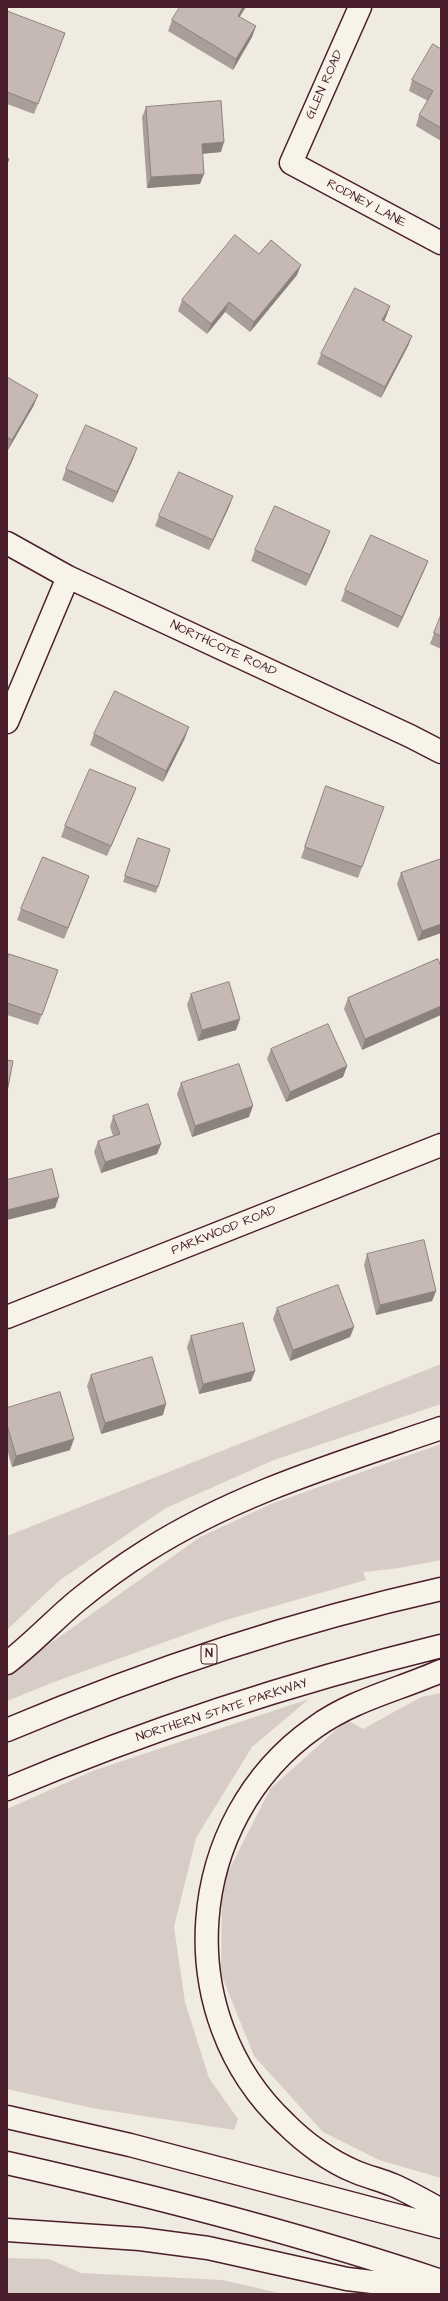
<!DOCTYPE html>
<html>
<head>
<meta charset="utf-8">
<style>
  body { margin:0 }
  #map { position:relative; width:448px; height:2301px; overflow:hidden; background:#f0ebe0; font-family:"Architects Daughter",sans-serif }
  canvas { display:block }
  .frame { position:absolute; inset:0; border:8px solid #4a1f2b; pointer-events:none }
</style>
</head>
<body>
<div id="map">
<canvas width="448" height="2301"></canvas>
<div class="frame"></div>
</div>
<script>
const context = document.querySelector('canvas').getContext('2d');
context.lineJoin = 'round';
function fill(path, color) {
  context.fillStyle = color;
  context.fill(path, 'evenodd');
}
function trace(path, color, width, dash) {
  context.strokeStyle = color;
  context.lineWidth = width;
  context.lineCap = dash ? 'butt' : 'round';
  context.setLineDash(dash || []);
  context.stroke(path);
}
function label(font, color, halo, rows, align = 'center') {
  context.font = font + ' "Architects Daughter",sans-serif';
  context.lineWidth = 3.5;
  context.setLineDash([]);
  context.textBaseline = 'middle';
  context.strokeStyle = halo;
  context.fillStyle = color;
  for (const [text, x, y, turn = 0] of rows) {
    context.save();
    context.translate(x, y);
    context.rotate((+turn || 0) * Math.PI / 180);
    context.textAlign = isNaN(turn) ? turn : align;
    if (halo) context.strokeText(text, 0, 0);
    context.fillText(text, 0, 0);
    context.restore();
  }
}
fill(new Path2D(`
  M441,1364V1404L274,1460L166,1508L60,1580L7,1630V1536Z
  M441,1444V1560L399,1568L363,1572L366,1580L226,1620L54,1682L7,1701V1674L200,1537L271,1504Z
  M441,1693V2178L379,2160L323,2132L254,2056L221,1974L222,1884L270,1789L347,1720L363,1729L421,1697Z
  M309,1699L252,1747L196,1838L174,1927L185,2002L209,2078L238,2119L234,2130L92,2108L7,2089V1809L95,1770Z
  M7,2258L49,2259L81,2273L223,2280L283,2294H7Z`), '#d8cdc6');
const minor = new Path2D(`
  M360,7L291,163L441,243
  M7,543L68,577L410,736L441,752
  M7,722L68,577
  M7,1317L441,1145`);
const highway = new Path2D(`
  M7,1663C32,1644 53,1621 77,1601C99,1583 122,1566 146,1551C237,1493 340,1463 441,1428
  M441,1671C398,1690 352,1700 314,1728C184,1820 169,2015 286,2124C305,2143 331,2162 356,2172C368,2177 381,2180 393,2185C409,2192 425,2201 441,2210
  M7,1730C147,1671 293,1622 441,1589
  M7,1789C147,1730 294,1682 441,1646
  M7,2117L130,2145L441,2227
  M7,2163C154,2196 298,2233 441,2281
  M7,2230L140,2239L208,2248L347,2279L439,2290`);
trace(minor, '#4a1f2b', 25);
trace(highway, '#4a1f2b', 25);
trace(minor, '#f7f3e8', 22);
trace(highway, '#f7f3e8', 22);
fill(new Path2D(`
  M7,11L61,44L34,114L7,104Z
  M172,20L256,26L252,37L233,70L168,31Z
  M441,49V141L416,126L419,115L428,101L409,91L412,80Z
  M146,107L221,152L202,154L200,184L147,188L142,117Z
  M259,254L297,275L250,332L225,312L207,334L178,311L182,300Z
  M390,306L386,317L384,321L412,336L408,346L381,398L317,364L321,354Z
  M7,377L34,405L8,450H7Z
  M137,448L133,459L113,503L62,480L66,469Z
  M233,496L229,507L209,550L155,526L159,516Z
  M326,542L306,586L251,561L255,550Z
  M428,561L424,571L398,628L341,601L345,590Z
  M441,615V649L430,644Z
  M94,734L185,738L163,782L90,745Z
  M326,786L384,807L358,878L301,858Z
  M136,788L132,798L107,856L61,837L65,826Z
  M138,838L170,849L156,893L123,882Z
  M441,859V933L418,941L397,884L401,873Z
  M89,876L64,939L17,920L21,909Z
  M438,959L362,1050L344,1009L348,998Z
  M7,960L58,970L38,1025L7,1015Z
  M191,994L240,1019L236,1030L198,1041L187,1005Z
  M271,1049L347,1066L343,1077L286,1102L267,1059Z
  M181,1083L249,1117L192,1137L177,1094Z
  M113,1116L161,1144L157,1154L101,1173L94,1152L98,1141L113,1136L110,1127Z
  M367,1254L436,1291L432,1301L376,1315L364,1265Z
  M277,1308L354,1327L350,1337L290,1361L273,1319Z
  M191,1336L255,1371L251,1381L199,1394L187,1347Z
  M91,1375L163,1415L101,1434L87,1386Z
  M7,1408L70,1450L12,1467L7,1449Z`), '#aa9e9a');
fill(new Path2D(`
  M243,7H246L234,26L238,16Z
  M256,26L252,37L233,70L236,59Z
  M224,142L221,152L198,154L202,144Z
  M204,174L200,184L147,188L151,177Z
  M301,265L297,275L250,332L254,322Z
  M229,302L225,312L207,334L211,324Z
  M390,306L386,317L379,331L382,320Z
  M412,336L408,346L381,398L385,387Z
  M38,395L34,405L8,450L12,440Z
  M137,448L133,459L113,503L117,492Z
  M233,496L229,507L209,550L213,540Z
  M330,531L326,542L306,586L310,575Z
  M428,561L424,571L398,628L402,617Z
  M189,727L185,738L163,782L166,771Z
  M136,788L132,798L107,856L111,846Z
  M89,876L85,887L64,939L68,928Z
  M441,924V933L418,941L422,931Z
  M441,1006V1015L362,1050L365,1039Z
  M240,1019L236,1030L198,1041L202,1030Z
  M347,1066L343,1077L286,1102L290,1092Z
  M253,1106L249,1117L192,1137L195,1126Z
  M161,1144L157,1154L101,1173L105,1162Z
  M59,1197L55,1208L7,1220V1210Z
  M436,1291L432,1301L376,1315L380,1305Z
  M354,1327L350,1337L290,1361L293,1350Z
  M255,1371L251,1381L199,1394L203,1384Z
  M166,1404L163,1415L101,1434L105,1423Z
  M74,1439L70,1450L12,1467L16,1456Z`), '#8b817d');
const building = new Path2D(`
  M180,7H243L238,16L256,26L236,59L172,20Z
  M7,11L65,33L38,104L7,92Z
  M433,44L441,49V128L419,115L433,91L412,80Z
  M221,101L224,142L202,144L204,174L151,177L146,107Z
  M7,158L9,159L7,164Z
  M235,235L259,254L271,240L301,265L254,322L229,302L211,324L182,300Z
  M355,288L390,306L382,320L412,336L385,387L321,354Z
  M7,377L38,395L12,440L7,437Z
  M86,425L137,448L117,492L66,469Z
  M179,472L233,496L213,540L159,516Z
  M275,506L330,531L310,575L255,550Z
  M371,535L428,561L402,617L345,590Z
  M441,615V636L434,633Z
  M115,691L189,727L166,771L94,734Z
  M90,769L136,788L111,846L65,826Z
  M326,786L384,807L362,867L305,847Z
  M138,838L170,849L158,887L125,876Z
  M43,857L89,876L68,928L21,909Z
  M441,859V924L422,931L401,873Z
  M9,954L58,970L42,1015L7,1003V960Z
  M438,959L441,967V1006L365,1039L348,998Z
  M229,982L240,1019L202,1030L191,994Z
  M328,1024L347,1066L290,1092L271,1049Z
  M7,1060L13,1061L7,1092Z
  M239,1064L253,1106L195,1126L181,1083Z
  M148,1104L161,1144L105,1162L98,1141L120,1134L113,1116Z
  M52,1169L59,1197L7,1210V1180Z
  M424,1240L436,1291L380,1305L367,1254Z
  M338,1285L354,1327L293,1350L277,1308Z
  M243,1323L255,1371L203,1384L191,1336Z
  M152,1357L166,1404L105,1423L91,1375Z
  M60,1392L74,1439L16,1456L7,1425V1408Z`);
fill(building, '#c6b8b3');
trace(building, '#8b817d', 1);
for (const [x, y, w] of [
  [209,1654,16]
]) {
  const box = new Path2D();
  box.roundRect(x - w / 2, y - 10, w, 20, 3);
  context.fillStyle = '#f7f3e8';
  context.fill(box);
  trace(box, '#4a1f2b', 1);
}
label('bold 12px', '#4a1f2b', null, [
  ["N",209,1654]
]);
label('13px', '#4a1f2b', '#f7f3e8', [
  ["GLEN ROAD",325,85,-66],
  ["RODNEY LANE",366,204,28],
  ["NORTHCOTE ROAD",223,649,25],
  ["PARKWOOD ROAD",224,1231,-22],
  ["NORTHERN STATE PARKWAY",222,1711,-18]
]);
</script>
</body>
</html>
